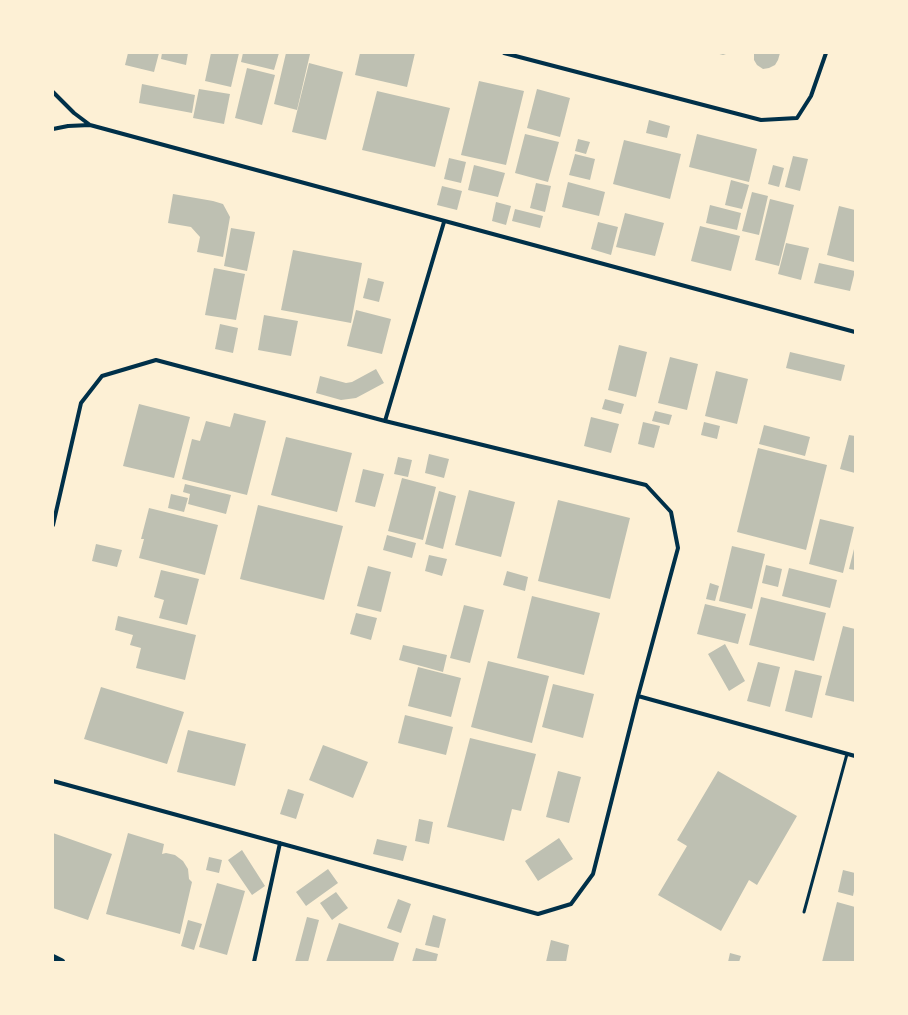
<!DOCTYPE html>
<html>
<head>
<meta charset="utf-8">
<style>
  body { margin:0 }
  #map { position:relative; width:908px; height:1015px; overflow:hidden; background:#fdf0d5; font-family:"Public Sans",sans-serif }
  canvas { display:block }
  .frame { position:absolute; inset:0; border:54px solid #fdf0d5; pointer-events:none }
</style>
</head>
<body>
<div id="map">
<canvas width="908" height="1015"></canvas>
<div class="frame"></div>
</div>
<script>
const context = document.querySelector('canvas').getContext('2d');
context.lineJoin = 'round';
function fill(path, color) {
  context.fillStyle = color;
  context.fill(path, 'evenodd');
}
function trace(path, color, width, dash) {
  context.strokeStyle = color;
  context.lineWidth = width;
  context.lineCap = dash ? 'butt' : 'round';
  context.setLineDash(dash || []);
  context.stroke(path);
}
fill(new Path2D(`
  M128,53H159L154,72L125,65Z
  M162,53H188L186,65L161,59Z
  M211,53H239L231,87L205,81Z
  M243,53H279L274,70L241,62Z
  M286,53H306L310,54L297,110L274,104Z
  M360,53H415L407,87L355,75Z
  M716,53H729L723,55Z
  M754,53H780L778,60L775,65L769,68L763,69L757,65L754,60Z
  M309,63L343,72L326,140L292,132Z
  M247,68L275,75L262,125L235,118Z
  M479,81L524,91L506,165L461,155Z
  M142,84L195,95L192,113L139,103Z
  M199,89L230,94L224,124L193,118Z
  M537,89L570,98L560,137L527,128Z
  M377,91L450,108L435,167L362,150Z
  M649,120L670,126L667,138L646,133Z
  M525,134L559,142L548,182L515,173Z
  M697,134L757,149L749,182L689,167Z
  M578,139L590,142L586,154L575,151Z
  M624,140L681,154L670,199L613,184Z
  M575,154L595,159L590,180L569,175Z
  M793,156L808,159L800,191L785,187Z
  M449,158L466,162L461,183L444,179Z
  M474,165L505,173L498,197L468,190Z
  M773,165L784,168L779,187L768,184Z
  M731,180L749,185L742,209L725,205Z
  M568,182L605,192L599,216L562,207Z
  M536,183L551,186L545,212L530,208Z
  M442,186L462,191L457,210L437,205Z
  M752,192L768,196L759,235L742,231Z
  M173,194L213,201L223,204L230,217L223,257L197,252L200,237L191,227L168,223Z
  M770,199L794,205L779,266L755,260Z
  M496,202L511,206L506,225L492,221Z
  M710,205L741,213L737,230L706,223Z
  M839,206L855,210V258L854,262L827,255Z
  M515,209L543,216L540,228L512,221Z
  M625,213L664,223L655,256L616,247Z
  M598,222L618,227L611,255L591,249Z
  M700,226L740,236L731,271L691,261Z
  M231,228L255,232L247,271L224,266Z
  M786,243L809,248L801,280L778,274Z
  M293,250L362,263L351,323L281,310Z
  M819,263L855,271L850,291L814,283Z
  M214,268L245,274L236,320L205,315Z
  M368,278L384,282L379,302L363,298Z
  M356,310L391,319L382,354L347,346Z
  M264,315L298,321L291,356L258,350Z
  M220,324L238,328L233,353L215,349Z
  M619,345L647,352L636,397L608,390Z
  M790,352L845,365L841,381L786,368Z
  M670,357L698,364L687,410L658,403Z
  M376,369L384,383L356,398L341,400L316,393L320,376L346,383L352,382Z
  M716,371L748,379L737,424L705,416Z
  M605,399L624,404L621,414L602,409Z
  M139,404L190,417L174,478L123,466Z
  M655,411L672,415L669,425L652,421Z
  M234,413L266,421L247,495L182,479L192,439L200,441L206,421L230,427Z
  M591,417L619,424L611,453L584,446Z
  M643,422L660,426L654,448L638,444Z
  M704,422L720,426L717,439L701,435Z
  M764,425L810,437L805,456L759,444Z
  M849,435L855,436V473L840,469Z
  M286,437L352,453L337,512L271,495Z
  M758,448L827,465L806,550L737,532Z
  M429,454L449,459L444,478L425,473Z
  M398,457L412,460L408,477L394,474Z
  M363,469L384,474L375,507L355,502Z
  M402,478L436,487L423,540L388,531Z
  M185,484L231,495L226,514L188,504L190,494L183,492Z
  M469,490L515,502L501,557L455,545Z
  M439,491L456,496L443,549L425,544Z
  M171,494L188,498L184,512L168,508Z
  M558,500L630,518L610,599L538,581Z
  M258,505L343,526L324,600L240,579Z
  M149,508L218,525L205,575L139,558L144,539H141Z
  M820,519L854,527L843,573L809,564Z
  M387,535L416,543L412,558L383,550Z
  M96,544L122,550L117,567L92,561Z
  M732,546L765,554L752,609L719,601Z
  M854,549H855V570L849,569Z
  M429,555L447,559L442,576L425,571Z
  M766,565L782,569L778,587L762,583Z
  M368,566L391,572L381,612L357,606Z
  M789,568L837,580L830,608L782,596Z
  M161,570L199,579L187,625L159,618L164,600L154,597Z
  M507,571L528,577L525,591L503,585Z
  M710,583L719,586L715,601L706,599Z
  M532,596L600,613L584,675L517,658Z
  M761,597L826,613L814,661L749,645Z
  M705,604L746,614L738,644L697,634Z
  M464,605L484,610L470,663L450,658Z
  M356,613L377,618L371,640L350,634Z
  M118,616L196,635L185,680L136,668L141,648L130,645L133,635L115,630Z
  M843,626L855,629V702L825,695Z
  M725,644L745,681L729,691L708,654Z
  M403,645L447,655L443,672L399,660Z
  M488,661L549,676L532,743L471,727Z
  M758,662L780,667L770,707L747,701Z
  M418,667L461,678L451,717L408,706Z
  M795,670L822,676L812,718L785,711Z
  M553,684L594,694L583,738L542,727Z
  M101,687L184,712L167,764L84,739Z
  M405,715L453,727L446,755L398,743Z
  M188,730L246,744L235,786L177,772Z
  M470,738L536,754L521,811L512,809L504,841L447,827Z
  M323,745L368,762L353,798L309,780Z
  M558,771L581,777L569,823L546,817Z
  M718,771L797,816L757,885L749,880L721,931L658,895L687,846L677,840Z
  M288,789L304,794L296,819L280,814Z
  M419,819L433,822L429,844L415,841Z
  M53,833L112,854L88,920L53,908Z
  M128,833L164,844L162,854L166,853L175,855L183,861L188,869L189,879L192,882L180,934L106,914Z
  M559,838L573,859L538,881L525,861Z
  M377,839L407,846L403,861L373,854Z
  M242,850L265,886L252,895L228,860Z
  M209,857L222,860L219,873L206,870Z
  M328,869L338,883L306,906L296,892Z
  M843,870L855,873V887L853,896L838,892Z
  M217,883L245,891L227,955L199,947Z
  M336,892L348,908L332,920L320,903Z
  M398,899L411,904L401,933L387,928Z
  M837,902L855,907V962H822Z
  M433,915L446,919L439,948L425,945Z
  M307,917L319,920L308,962H295Z
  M188,920L202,924L194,950L181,946Z
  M339,923L399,943L393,962H326Z
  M551,940L569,945L566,962H546Z
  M416,948L438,954L436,962H412Z
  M730,953L741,956L739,962H728Z`), '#bec0b2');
trace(new Path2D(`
  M804,912L847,754`), '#003049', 3);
trace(new Path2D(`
  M504,53L761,120L797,118L811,96L826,53
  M53,92L74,113L90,125
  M53,129L68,126L90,125L855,332
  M385,421L444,222
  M53,525L81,403L102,376L156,360L385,421L646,485L671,512L678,548L638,696L593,874L571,904L538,914L53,781
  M638,696L855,756
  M254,962L280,843`), '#003049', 4);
trace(new Path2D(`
  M53,958L61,962`), '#003049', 8);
</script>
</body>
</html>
